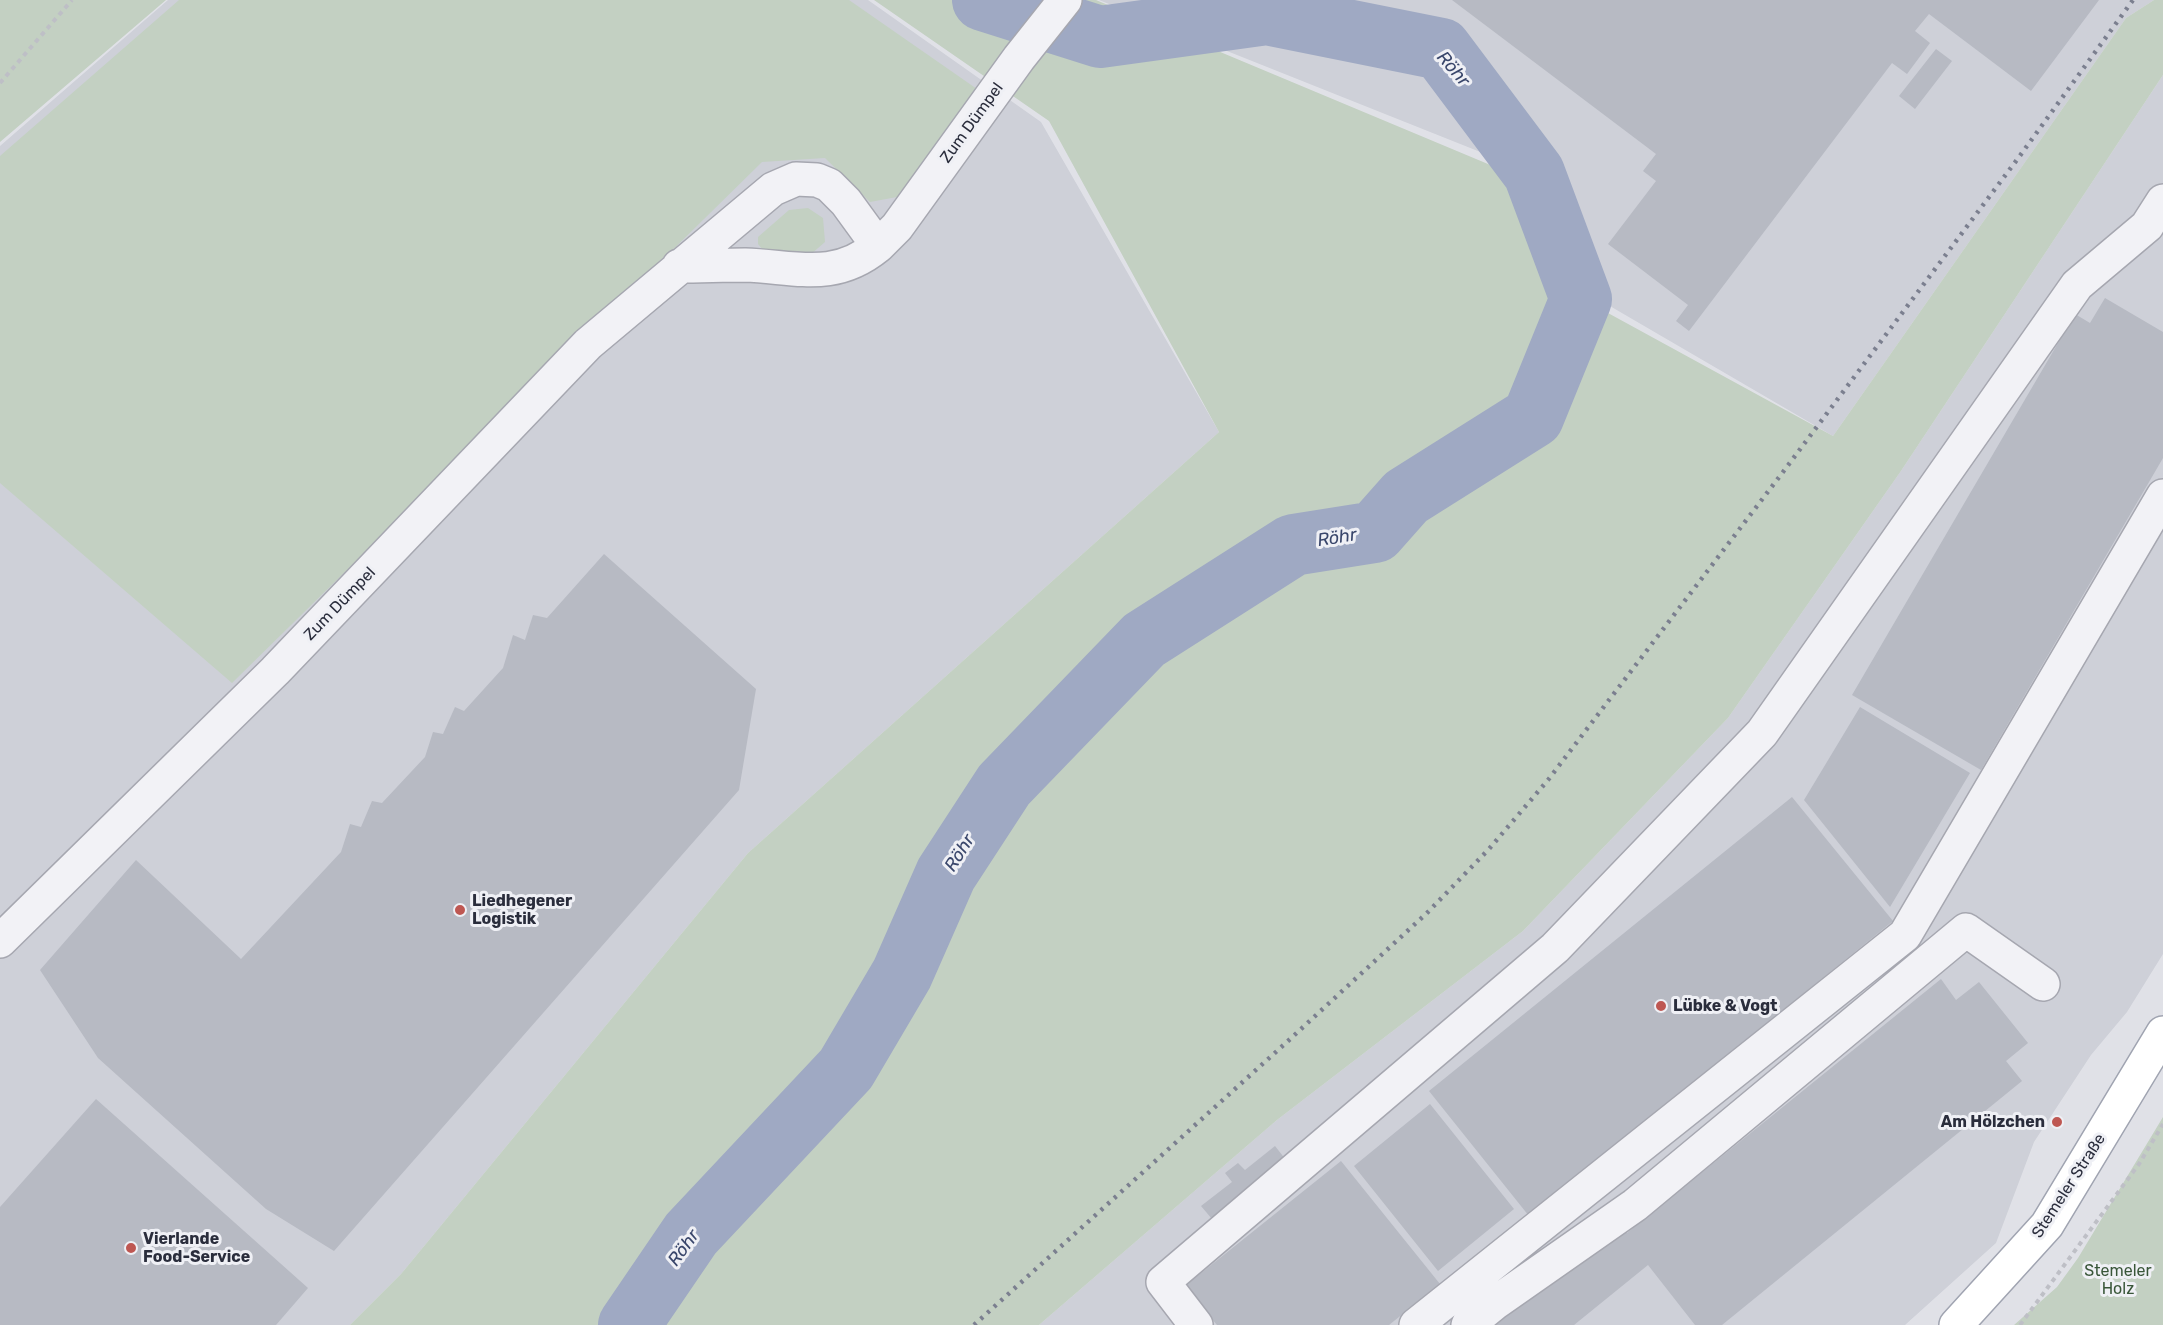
<!DOCTYPE html>
<html>
<head>
<meta charset="utf-8">
<style>
  body { margin:0 }
  canvas { display:block; background:#e0e1e7 }
</style>
</head>
<body>
<canvas width="2163" height="1325"></canvas>
<script>
const context = document.querySelector('canvas').getContext('2d');
context.lineJoin = 'round';
function fill(path, color) {
  context.fillStyle = color;
  context.fill(path, 'evenodd');
}
function trace(path, color, width, dash) {
  context.strokeStyle = color;
  context.lineWidth = width;
  context.lineCap = dash ? 'butt' : 'round';
  context.setLineDash(dash || []);
  context.stroke(path);
}
function label(font, color, halo, rows, align = 'center') {
  context.font = font + ' Rubik,sans-serif';
  context.lineWidth = 6;
  context.setLineDash([]);
  context.textBaseline = 'middle';
  context.strokeStyle = halo;
  context.fillStyle = color;
  for (const [text, x, y, turn = 0] of rows) {
    context.save();
    context.translate(x, y);
    context.rotate((+turn || 0) * Math.PI / 180);
    context.textAlign = isNaN(turn) ? turn : align;
    if (halo) context.strokeText(text, 0, 0);
    context.fillText(text, 0, 0);
    context.restore();
  }
}
fill(new Path2D(`
  M168,0H868L1041,122L1219,432L748,853L401,1274L350,1325H0V146Z
  M1099,0H2154L2126,18L1833,436L1603,302L1533,173Z
  M2163,75V954L2127,1012L2091,1055L2034,1142L1996,1243L1905,1325H1039L1277,1120L1523,931L1728,718L1901,471Z`), '#ced0d8');
fill(new Path2D(`
  M0,0H166L0,142Z
  M179,0H849L977,89L897,197L870,202L825,158L762,162L232,683L0,483V156Z
  M874,0H1096L1531,182L1597,307L1833,436L2126,18L2154,0H2163V75L1901,471L1728,718L1523,931L1277,1120L1039,1325H350L401,1274L748,853L1219,432L1049,121Z
  M808,208L823,218L825,242L810,255L763,250L758,244V237L789,210Z
  M2163,1117V1325H2014L2057,1287L2078,1258Z`), '#c3d0c2');
trace(new Path2D(`
  M629,1325L691,1234L846,1069L902,974L946,874L1004,785L1144,640L1293,545L1375,532L1406,497L1533,417L1581,299L1534,173L1441,49L1267,14L1100,37L983,0`), '#9fa9c3', 62);
fill(new Path2D(`
  M1452,0H2099L2031,91L1929,14L1915,31L1930,43L1907,74L1892,63L1689,331L1676,321L1688,305L1608,244L1656,181L1643,171L1656,154Z
  M1936,49L1952,61L1915,109L1899,96Z
  M2105,298L2163,332V458L1981,770L1852,695L2075,314L2090,323Z
  M604,554L756,689L739,790L334,1251L266,1209L98,1058L40,970L136,860L241,959L341,852L350,824L361,827L372,801L382,803L425,757L433,732L443,734L455,707L464,711L503,668L513,635L525,640L533,615L547,618Z
  M1860,707L1970,773L1890,907L1804,800Z
  M1792,797L1893,921L1529,1216L1429,1091Z
  M1941,979L1956,1000L1979,982L2028,1043L2006,1061L2022,1081L1722,1325H1695L1648,1265L1574,1325H1496L1620,1225L1627,1233Z
  M96,1099L308,1288L276,1325H0V1207Z
  M1430,1104L1514,1209L1438,1271L1354,1166Z
  M1275,1146L1286,1160L1212,1219L1201,1206L1232,1182L1225,1173L1238,1163L1245,1170Z
  M1341,1161L1440,1284L1389,1325H1217L1185,1286Z`), '#b7bac3');
const minor = new Path2D(`
  M878,246L897,227L1019,58L1065,0
  M0,941L275,671L588,344L773,189L796,179L817,180L829,185L846,202L878,246C834,282 797,267 745,265C723,265 701,266 679,266
  M1196,1325L1163,1282L1555,948L1762,733L2077,285L2147,226L2163,201
  M1416,1325L1905,935L2163,496
  M1468,1325L1495,1303L1635,1205L1966,930L2043,984`);
const major = new Path2D(`
  M1956,1325L2047,1225L2163,1033`);
trace(minor, '#a6a7b0', 36);
trace(major, '#a0a4b1', 36);
trace(new Path2D(`
  M0,83L72,0
  M2020,1325L2139,1164L2163,1124`), '#bebfc6', 4, [4.5, 4.5]);
trace(minor, '#f2f2f6', 33);
trace(major, '#fff', 33);
trace(new Path2D(`
  M974,1325L1288,1041L1428,912L1489,849L1548,780L1783,472L2019,157L2133,0`), '#7b7f8f', 4.5, [3, 6]);
for (const [x, y, r, color] of [
  [460,910,6,"#be5752"],
  [1661,1006,6,"#be5752"],
  [2057,1122,6,"#be5752"],
  [131,1248,6,"#be5752"]
]) {
  const dot = new Path2D();
  dot.arc(x, y, r, 0, 2 * Math.PI);
  context.fillStyle = color;
  context.fill(dot);
  trace(dot, '#eff0f5', 2);
}
label('16px', '#2a2d3c', '#eff0f5', [
  ["Zum Dümpel",972,123,-54],
  ["Zum Dümpel",340,604,-46],
  ["Stemeler Straße",2069,1186,-57]
]);
label('bold 16px', '#2a2d3c', '#eff0f5', [
  ["Liedhegener",472,901],
  ["Logistik",472,919],
  ["Lübke & Vogt",1673,1006],
  ["Am Hölzchen",2045,1122,"right"],
  ["Vierlande",143,1239],
  ["Food-Service",143,1257]
], 'left');
label('16px', '#395639', '#eff0f5', [
  ["Stemeler",2118,1271],
  ["Holz",2118,1289]
]);
label('italic 18px', '#39466b', '#eff0f5', [
  ["Röhr",1453,69,49],
  ["Röhr",1337,538,-9],
  ["Röhr",960,853,-58],
  ["Röhr",684,1248,-54]
]);
</script>
</body>
</html>
